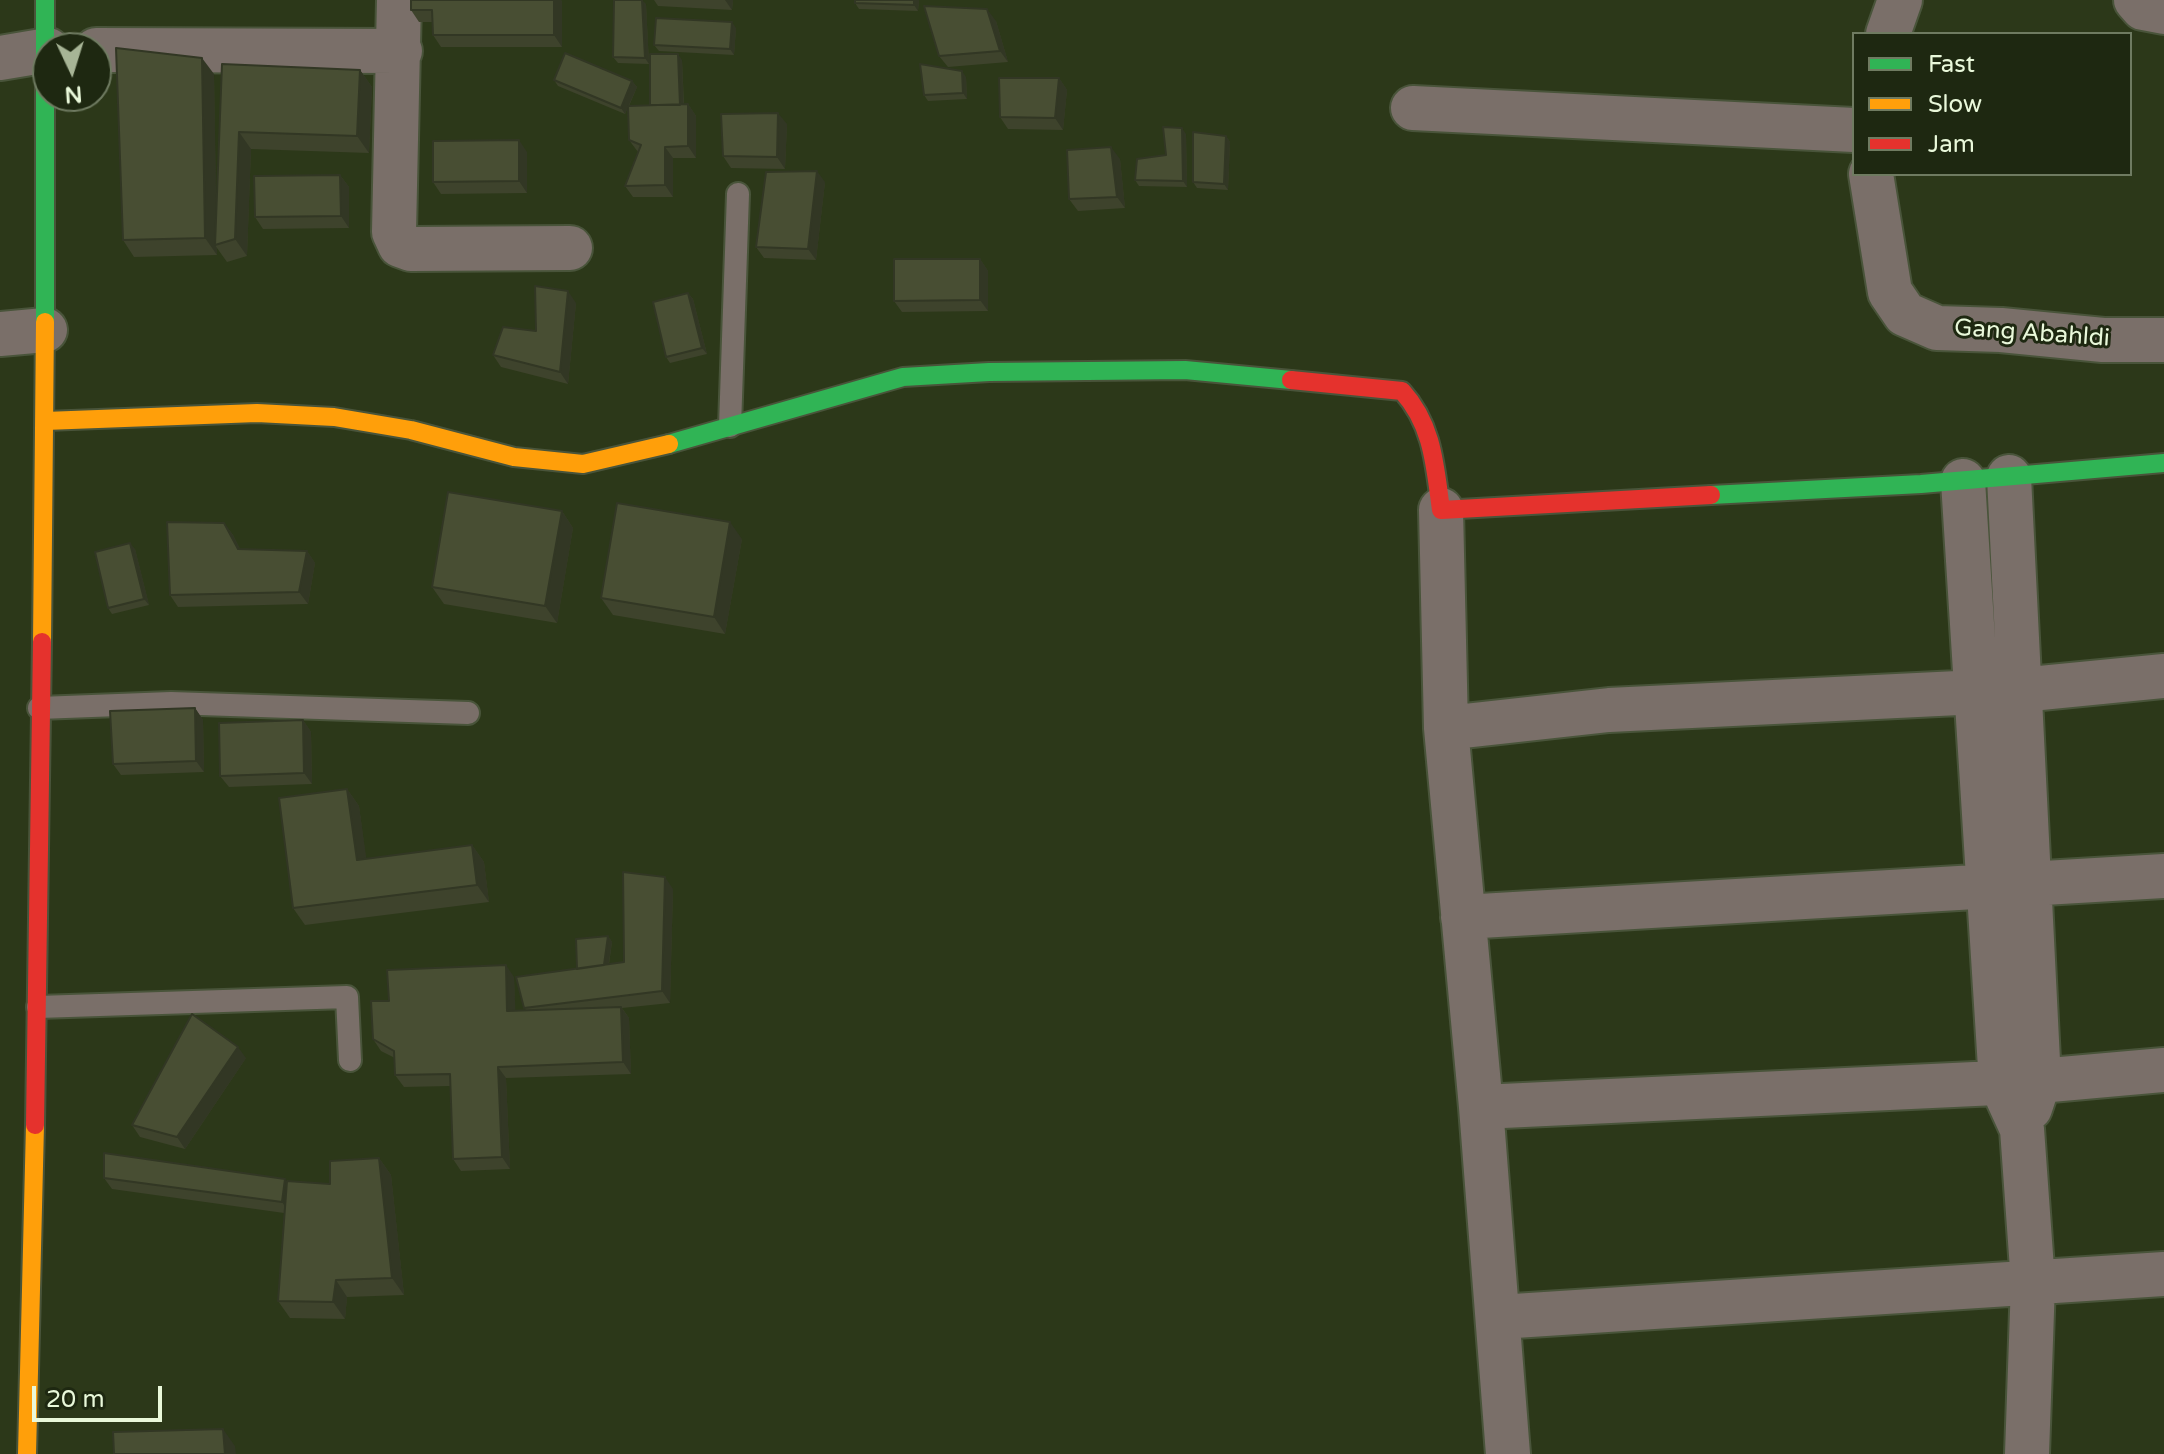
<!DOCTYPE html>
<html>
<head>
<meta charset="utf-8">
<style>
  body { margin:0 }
  #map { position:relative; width:2164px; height:1454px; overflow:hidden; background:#2c3819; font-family:"Varela Round",sans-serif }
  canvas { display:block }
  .legend { position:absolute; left:1852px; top:32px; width:280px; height:144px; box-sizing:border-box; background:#1e2811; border:2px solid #6f7b61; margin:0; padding:10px 14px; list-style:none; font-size:24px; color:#e9f8da }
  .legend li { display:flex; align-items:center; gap:16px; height:40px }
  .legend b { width:40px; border:2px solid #6f7b61 }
  .north { position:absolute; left:32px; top:32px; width:80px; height:80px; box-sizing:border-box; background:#1e2811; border:2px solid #6f7b61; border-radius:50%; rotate:176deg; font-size:22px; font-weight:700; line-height:32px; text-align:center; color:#e9f8da }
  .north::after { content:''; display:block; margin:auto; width:28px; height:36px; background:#a7b596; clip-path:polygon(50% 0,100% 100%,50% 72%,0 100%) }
  .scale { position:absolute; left:32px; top:1386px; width:130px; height:36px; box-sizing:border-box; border:4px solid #e9f8da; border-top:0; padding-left:10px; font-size:24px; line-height:28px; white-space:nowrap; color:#e9f8da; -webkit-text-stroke:6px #1e2811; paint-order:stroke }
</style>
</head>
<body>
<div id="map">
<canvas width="2164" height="1454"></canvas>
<ul class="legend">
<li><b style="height:10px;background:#30b455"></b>Fast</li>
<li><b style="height:10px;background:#ff9f0a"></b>Slow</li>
<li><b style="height:10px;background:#e5322d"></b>Jam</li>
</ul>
<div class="north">N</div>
<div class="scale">20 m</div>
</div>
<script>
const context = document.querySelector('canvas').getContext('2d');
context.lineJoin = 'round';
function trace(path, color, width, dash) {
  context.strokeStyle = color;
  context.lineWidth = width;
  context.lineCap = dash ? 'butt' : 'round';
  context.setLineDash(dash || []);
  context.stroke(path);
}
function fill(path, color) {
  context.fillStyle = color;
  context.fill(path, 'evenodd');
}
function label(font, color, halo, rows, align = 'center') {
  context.font = font + ' "Varela Round",sans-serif';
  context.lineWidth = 6;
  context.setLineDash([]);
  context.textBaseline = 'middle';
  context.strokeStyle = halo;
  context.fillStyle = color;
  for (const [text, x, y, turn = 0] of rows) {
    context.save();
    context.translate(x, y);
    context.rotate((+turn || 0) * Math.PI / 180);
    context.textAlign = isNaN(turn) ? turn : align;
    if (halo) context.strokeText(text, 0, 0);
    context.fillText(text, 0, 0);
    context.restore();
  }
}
const lane = new Path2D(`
  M730,426L738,194
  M39,708L171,703L468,713
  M38,1007L347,997L350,1060`);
const street = new Path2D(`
  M399,0L394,232L400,245L411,249L570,248
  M2136,0L2143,8L2164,12
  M1888,34L1900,0
  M96,50L400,51
  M0,58L48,50
  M1413,108L1854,130
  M1871,174L1890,292L1905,314L1937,328L2001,330L2103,340H2164
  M0,334L45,330
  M2009,477L2039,1081L2030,1108
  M1963,481L2001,1083L2022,1129L2033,1283L2027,1454
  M1441,510L1446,728L1481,1107L1508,1454
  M1446,728L1609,710L2020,690L2164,676
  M1463,917L2164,876
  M1481,1107L2039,1081L2164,1070
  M1499,1317L2164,1274`);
const fast = new Path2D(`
  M45,0V322
  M669,444L903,377L989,372L1185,370L1291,380
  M1711,495L1921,484L2164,463`);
const slow = new Path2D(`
  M45,421L257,413L334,417L411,430L514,457L583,464L669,444
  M42,642L45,322
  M27,1454L35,1125`);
const jam = new Path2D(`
  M1291,380L1402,391C1433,425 1435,466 1441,510L1711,495
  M35,1125L42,642`);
trace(lane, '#49543a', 26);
trace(street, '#49543a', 48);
trace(fast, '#49543a', 22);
trace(slow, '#49543a', 22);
trace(jam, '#49543a', 22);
trace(lane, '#7a6f69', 22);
trace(street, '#7a6f69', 44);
trace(fast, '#30b455', 18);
trace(slow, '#ff9f0a', 18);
trace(jam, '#e5322d', 18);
fill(new Path2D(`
  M411,0H561L562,2V47H441L433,35L432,22H419L411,10Z
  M654,0H733L732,10L658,6Z
  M855,0H919L918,11L859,9L855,3Z
  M646,4L649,64L618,63L613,57Z
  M996,21L1008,62L948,67L939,56Z
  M736,28L734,55L659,51L654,45Z
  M682,60L684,104H688L696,116V158H673V197H633L625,186L638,152L629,140L628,107L625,114L558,86L554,80L632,81L637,87L629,106L650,105Z
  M222,64L360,70L372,87L369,153L251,149L247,256L227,262L217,248V255L134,257L123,240L214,74L216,212Z
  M966,77L967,99L928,101L924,95Z
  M1059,78L1067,90L1063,130L1008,129L1000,117Z
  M787,124L785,169L731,168L723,156Z
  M1186,134L1187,187L1139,186L1135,180L1166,155Z
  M1226,136L1230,142L1228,190L1197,188L1193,182Z
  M527,152V193L441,194L433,182Z
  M1120,159L1125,208L1078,211L1069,199Z
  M340,175L349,187V228L263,229L255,217Z
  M825,182L816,260L764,258L756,247Z
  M980,259L988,271V311L902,312L894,301Z
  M688,293L693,299L707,354L670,363L666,357Z
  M576,303L568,384L501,367L493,355L536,331Z
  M562,511L573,528L557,623L444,604L432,587Z
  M224,523L233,535L240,549L307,551L315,563L308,604L178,607L170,595Z
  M742,539L725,634L613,615L601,598Z
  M135,549L149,605L112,614L108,608Z
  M195,708L203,720L204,772L121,775L113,764Z
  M303,720L311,732L312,784L229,787L220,776Z
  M347,789L359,806L366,859L472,845L484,862L489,902L305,925L293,908Z
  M673,889L670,1003L622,1008L629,1018L631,1074L506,1078L510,1169L461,1171L453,1159L450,1086L404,1087L395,1075V1058L381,1051L373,1039L389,1001L514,977L515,1011L526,1010L524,1008L577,969L608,936L612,942L609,964L624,962Z
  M246,1058L185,1149L140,1137L132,1125Z
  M379,1158L391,1175L404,1295L347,1297L345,1319L290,1318L278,1301L284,1213L112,1189L104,1178L330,1184Z`), '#3e432c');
fill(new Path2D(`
  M554,0H561L562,2V47L554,35Z
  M642,0L646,4L649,64L645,58Z
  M725,0H733L732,10Z
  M914,0H919L918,11L914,5Z
  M987,9L996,21L1008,62L1000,51Z
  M732,22L736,28L734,55L730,49Z
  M678,54L682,60L684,116L680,110Z
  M202,58L214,74L217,244L215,245L217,248V255L205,238Z
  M360,70L372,87L369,153L357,136Z
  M962,71L966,77L967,99L963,93Z
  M1059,78L1067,90L1063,130L1055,118Z
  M632,81L637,87L625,114L621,108Z
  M688,104L696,116V158L688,146Z
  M778,113L787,124L785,169L777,157Z
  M1182,128L1186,134L1187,187L1183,181Z
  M239,132L251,149L247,256L235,239Z
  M1226,136L1230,142L1228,190L1224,184Z
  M519,140L527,152V193L519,181Z
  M665,147L673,158V197L665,185Z
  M1111,147L1120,159L1125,208L1117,197Z
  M817,171L825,182L816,260L808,249Z
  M340,175L349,187V228L341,216Z
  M980,259L988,271V311L980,300Z
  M568,291L576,303L568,384L560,372Z
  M688,293L693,299L707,354L702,348Z
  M562,511L573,528L557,623L545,606Z
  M730,522L742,539L725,634L714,617Z
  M224,523L233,535L246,561L238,549Z
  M130,543L135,549L149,605L144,599Z
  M307,551L315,563L308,604L299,592Z
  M195,708L203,720L204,772L196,761Z
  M303,720L311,732L312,784L304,773Z
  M347,789L359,806L369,877L357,860Z
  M472,845L484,862L489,902L477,885Z
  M665,877L673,889L670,1003L662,991Z
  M608,936L612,942L607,974L603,968Z
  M506,965L514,977L516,1023L507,1011Z
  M621,1007L629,1018L631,1074L623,1062Z
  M238,1047L246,1058L185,1149L177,1137Z
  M498,1067L506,1078L510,1169L502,1157Z
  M379,1158L391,1175L404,1295L392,1278Z
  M285,1179L293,1191L290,1214L282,1202Z
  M336,1280L347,1297L345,1319L333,1302Z
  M223,1429L235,1446L236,1454H225Z`), '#323724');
const building = new Path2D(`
  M411,0H554V35H433L432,10H411Z
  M614,0H642L645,58L613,57Z
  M855,0H914V5L855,3Z
  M924,6L987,9L1000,51L939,56Z
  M656,18L732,22L730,49L654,45Z
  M116,48L202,58L205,238L123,240Z
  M565,53L632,81L621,108L554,80Z
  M650,54H678L680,105H650Z
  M222,64L360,70L357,136L239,132L235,239L215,245Z
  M920,64L962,71L963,93L924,95Z
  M999,78H1059L1055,118L1000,117Z
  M688,104V146L665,147V185L625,186L641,145L629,140L628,106Z
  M778,113L777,157L723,156L721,114Z
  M1163,127L1182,128L1183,181L1135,180L1137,159L1166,155Z
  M1193,132L1226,136L1224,184L1193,182Z
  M519,140V181L433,182V141Z
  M1111,147L1117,197L1069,199L1067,150Z
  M817,171L808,249L756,247L766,172Z
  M340,175L341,216L255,217L254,176Z
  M894,259H980V300L894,301Z
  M535,286L568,291L560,372L493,355L503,327L536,331Z
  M688,293L702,348L666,357L653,302Z
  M448,492L562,511L545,606L432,587Z
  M617,503L730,522L714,617L601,598Z
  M167,522L224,523L238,549L307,551L299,592L170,595Z
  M130,543L144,599L108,608L95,552Z
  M195,708L196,761L113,764L110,711Z
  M303,720L304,773L220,776L219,723Z
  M347,789L357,860L472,845L477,885L293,908L279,798Z
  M623,872L665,877L662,991L524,1008L516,977L624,962Z
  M608,936L604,965L577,969L576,939Z
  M506,965L507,1011L621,1007L623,1062L498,1067L502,1157L453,1159L450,1074L395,1075L394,1051L373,1039L371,1001H389L387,970Z
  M192,1014L238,1047L177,1137L132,1125Z
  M104,1153L285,1179L282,1202L104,1178Z
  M379,1158L392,1278L336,1280L333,1302L278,1301L287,1181L330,1184V1161Z
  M223,1429L225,1454H114L113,1432Z`);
fill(building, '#484e33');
trace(building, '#323724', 2);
label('24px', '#e9f8da', '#1e2811', [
  ["Gang Abahldi",2032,334,4]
]);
</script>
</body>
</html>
